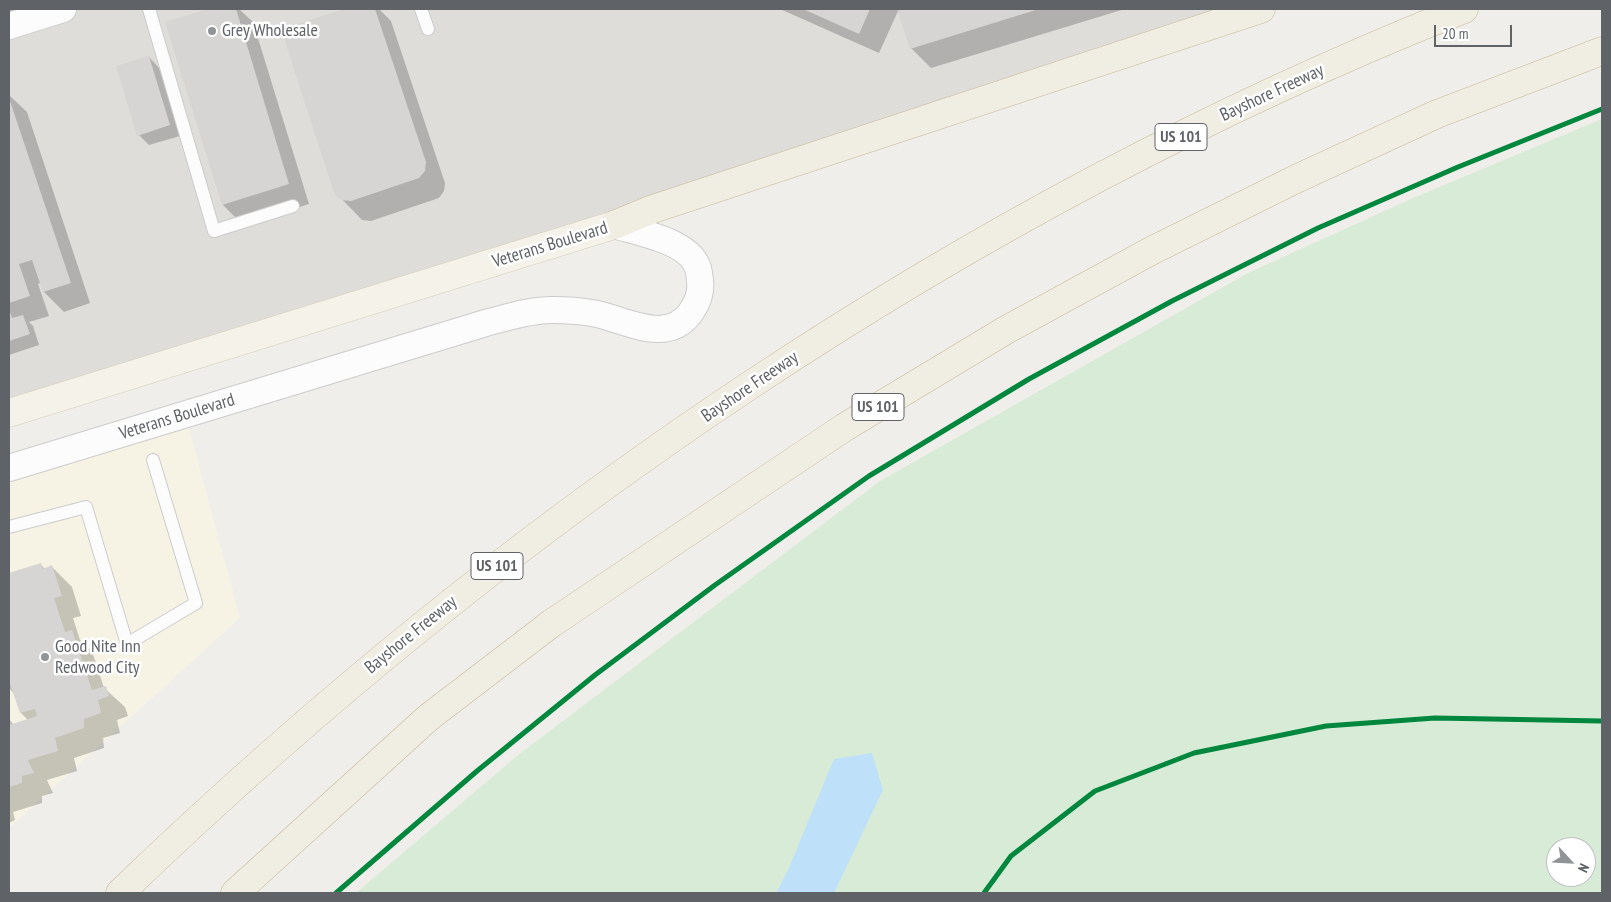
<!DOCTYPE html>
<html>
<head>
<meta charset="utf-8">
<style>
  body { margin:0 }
  #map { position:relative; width:1611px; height:902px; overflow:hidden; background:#efeeea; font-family:"PT Sans Narrow",sans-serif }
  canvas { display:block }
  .frame { position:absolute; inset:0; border:10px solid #5f6368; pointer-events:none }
  .north { position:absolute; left:1546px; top:837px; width:50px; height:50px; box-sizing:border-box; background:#fff; border:1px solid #bfc1c3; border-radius:50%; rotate:115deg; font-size:14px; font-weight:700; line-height:20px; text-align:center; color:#5f6368 }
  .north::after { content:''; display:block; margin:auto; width:18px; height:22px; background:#919496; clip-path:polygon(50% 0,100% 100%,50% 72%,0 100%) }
  .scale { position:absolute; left:1434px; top:25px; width:78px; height:22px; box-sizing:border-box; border:2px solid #5f6368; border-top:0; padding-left:6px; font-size:15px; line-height:18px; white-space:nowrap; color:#5f6368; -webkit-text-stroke:4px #fff; paint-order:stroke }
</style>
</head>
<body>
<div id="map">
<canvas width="1611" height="902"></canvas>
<div class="frame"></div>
<div class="north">N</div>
<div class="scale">20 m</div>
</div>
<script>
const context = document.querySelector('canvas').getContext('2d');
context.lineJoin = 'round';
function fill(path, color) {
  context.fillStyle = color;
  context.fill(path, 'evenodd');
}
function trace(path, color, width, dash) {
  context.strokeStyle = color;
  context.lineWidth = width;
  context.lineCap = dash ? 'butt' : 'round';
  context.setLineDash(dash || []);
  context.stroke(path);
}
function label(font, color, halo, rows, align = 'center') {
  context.font = font + ' "PT Sans Narrow",sans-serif';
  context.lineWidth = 5;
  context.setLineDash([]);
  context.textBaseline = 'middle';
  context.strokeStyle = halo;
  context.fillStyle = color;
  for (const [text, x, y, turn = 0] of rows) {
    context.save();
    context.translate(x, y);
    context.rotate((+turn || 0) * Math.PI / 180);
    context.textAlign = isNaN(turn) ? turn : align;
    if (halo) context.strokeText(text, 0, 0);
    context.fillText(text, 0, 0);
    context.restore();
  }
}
fill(new Path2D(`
  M185,414L240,618L9,828V468Z`), '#f7f3e4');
fill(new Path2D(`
  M9,9H1261L9,413Z`), '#dfddda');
fill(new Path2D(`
  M1602,119V893H356L518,755L880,481L1248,273L1413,198ZM1556,847H1586V877H1556Z`), '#d8ebd6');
fill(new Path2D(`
  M872,753L883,790L834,893H776L788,870L834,759Z`), '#bfe0f9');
fill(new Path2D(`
  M9,9H15L16,13L9,15Z
  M211,9H239L253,22L309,204L243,225L223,205L167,23Z
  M348,9H379L391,21L445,183L444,191L439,198L371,221L362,220L335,192L282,30Z
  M780,9H1125L931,68L911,48L899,9L879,53Z
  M149,57L159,68L180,136L149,145L139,135Z
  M9,95L27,112L90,303L64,312L44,292L41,283L38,284L49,316L29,322L33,326L39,345L9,355Z
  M41,565L45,569L52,567L72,587L81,616L73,618L80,640L92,651L104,688L125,707L128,716L117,720L120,733L103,738L104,748L74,758L77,771L47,780L53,793L42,796V803L13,812L15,820L9,823V719L14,725L28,720L21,713L15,695L9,688V575Z`), '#0003');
fill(new Path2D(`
  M207,9H236L289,184L222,205L165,22Z
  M344,9H375L426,162L425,171L419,178L351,201L341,200L334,193L281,29Z
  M803,9H870L859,34Z
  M897,9H1039L910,49Z
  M149,56L170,125L137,136L116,66Z
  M9,98L71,283L43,292L32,260L19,264L30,296L9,303Z
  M9,309L12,318L23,315L30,334L9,341Z
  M41,563L43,569L52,565L62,596L54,598L65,632L72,630L92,690L106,686L109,696L98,700L101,713L84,719V728L55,738L58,751L28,760L34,773L22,776V783L9,787V725L37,716L35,709L20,713L9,681V573Z`), '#d6d5d3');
const service = new Path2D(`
  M149,9L214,231L293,206
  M421,9L428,29
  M9,527L86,507L127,644L196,603L153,460`);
const minor = new Path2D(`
  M9,26L63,9
  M9,468L489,322C509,317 530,310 552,310C566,310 583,311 597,314C628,321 668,345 691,312C700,299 702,288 699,273C695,241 639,233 614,225`);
const primary = new Path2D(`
  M9,413L614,225`);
const motorway = new Path2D(`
  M614,225L653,209L1261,9
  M120,893C507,520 963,208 1464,9
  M235,893L429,717L552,623L845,427L1006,330L1151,251L1296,179L1437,114L1602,51`);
trace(service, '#cbcccc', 14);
trace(minor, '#cbcccc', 28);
trace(primary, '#d7ceb8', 29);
trace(motorway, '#c8b996', 29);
trace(service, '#fdfcfc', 12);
trace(minor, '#fdfcfc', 26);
trace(primary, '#f4f2e9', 28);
trace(motorway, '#f0ede3', 28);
trace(new Path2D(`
  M336,893L477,771L595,675L715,585L869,476L1029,379L1172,301L1318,228L1458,167L1602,109
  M984,893L1011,856L1095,791L1194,753L1326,726L1435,718L1602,721`), '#00873e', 5);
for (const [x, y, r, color] of [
  [212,31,5,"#919496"],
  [45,657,5,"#919496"]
]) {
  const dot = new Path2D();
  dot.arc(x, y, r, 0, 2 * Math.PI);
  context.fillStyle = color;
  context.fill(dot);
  trace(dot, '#fff', 2);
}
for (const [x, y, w] of [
  [1181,137,52],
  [878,407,52],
  [497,566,52]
]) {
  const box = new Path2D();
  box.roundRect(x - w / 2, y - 13.5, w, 27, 4);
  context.fillStyle = '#fff';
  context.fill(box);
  trace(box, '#5f6368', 1);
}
label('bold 16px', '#5f6368', null, [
  ["US 101",1181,137],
  ["US 101",878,407],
  ["US 101",497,566]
]);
label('18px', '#5f6368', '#fff', [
  ["Grey Wholesale",222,31],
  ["Good Nite Inn",55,647],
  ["Redwood City",55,668]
], 'left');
label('18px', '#5f6368', '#fff', [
  ["Bayshore Freeway",1272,93,-25],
  ["Veterans Boulevard",550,245,-17],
  ["Bayshore Freeway",750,387,-34],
  ["Veterans Boulevard",177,417,-17],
  ["Bayshore Freeway",411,635,-39]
]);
</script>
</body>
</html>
